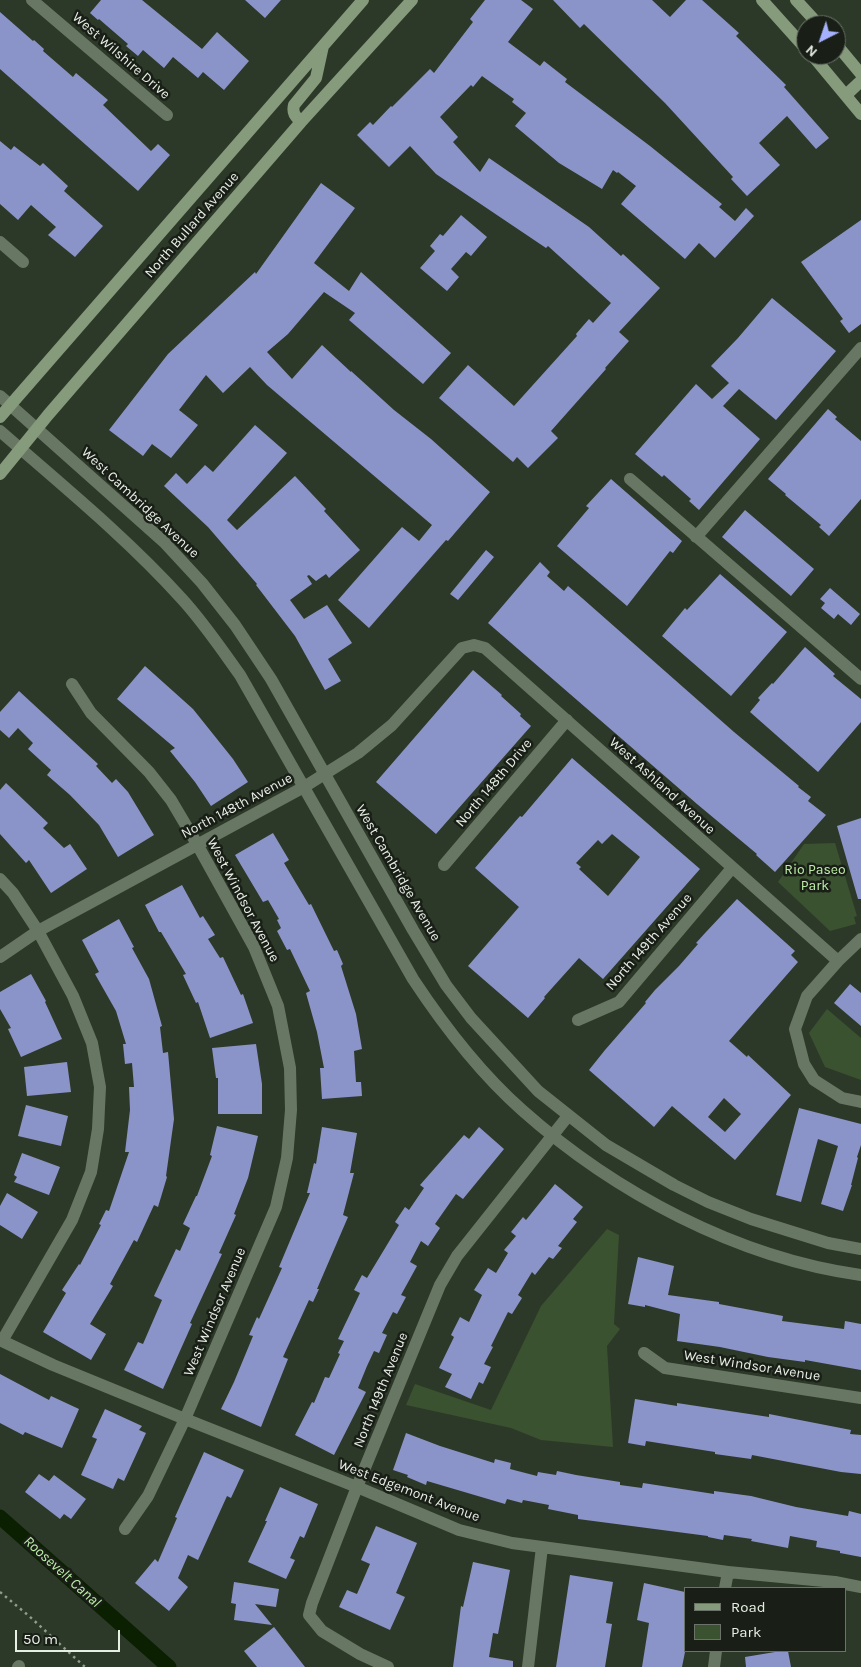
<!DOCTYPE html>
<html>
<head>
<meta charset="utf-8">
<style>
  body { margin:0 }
  #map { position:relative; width:861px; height:1667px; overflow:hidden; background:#2d3928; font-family:Karla,sans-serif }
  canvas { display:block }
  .legend { position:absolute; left:684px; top:1587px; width:162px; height:65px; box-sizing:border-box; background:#191e17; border:1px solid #6b7269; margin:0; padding:6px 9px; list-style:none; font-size:15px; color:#e7efe4 }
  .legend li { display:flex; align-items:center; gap:10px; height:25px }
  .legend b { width:25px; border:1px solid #6b7269 }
  .north { position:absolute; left:796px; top:15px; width:50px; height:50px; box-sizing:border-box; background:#191e17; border:1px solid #6b7269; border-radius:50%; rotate:221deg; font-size:14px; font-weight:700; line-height:20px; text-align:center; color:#e7efe4 }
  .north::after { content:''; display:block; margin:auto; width:18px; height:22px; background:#a5b1fc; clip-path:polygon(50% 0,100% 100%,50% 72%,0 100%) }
  .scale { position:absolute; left:15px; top:1630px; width:105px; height:22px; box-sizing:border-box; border:2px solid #e7efe4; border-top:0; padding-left:6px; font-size:15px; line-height:18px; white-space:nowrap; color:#e7efe4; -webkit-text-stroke:4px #191e17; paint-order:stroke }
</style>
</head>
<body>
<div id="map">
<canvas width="861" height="1667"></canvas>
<ul class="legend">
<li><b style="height:6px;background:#859b7b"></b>Road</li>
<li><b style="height:14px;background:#3a5230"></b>Park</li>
</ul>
<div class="north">N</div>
<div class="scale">50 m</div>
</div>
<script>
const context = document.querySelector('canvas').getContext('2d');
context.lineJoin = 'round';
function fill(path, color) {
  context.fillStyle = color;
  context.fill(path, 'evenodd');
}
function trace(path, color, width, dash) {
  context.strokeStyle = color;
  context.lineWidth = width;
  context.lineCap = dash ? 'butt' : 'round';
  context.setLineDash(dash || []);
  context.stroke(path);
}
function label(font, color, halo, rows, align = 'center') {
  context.font = font + ' Karla,sans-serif';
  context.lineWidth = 5;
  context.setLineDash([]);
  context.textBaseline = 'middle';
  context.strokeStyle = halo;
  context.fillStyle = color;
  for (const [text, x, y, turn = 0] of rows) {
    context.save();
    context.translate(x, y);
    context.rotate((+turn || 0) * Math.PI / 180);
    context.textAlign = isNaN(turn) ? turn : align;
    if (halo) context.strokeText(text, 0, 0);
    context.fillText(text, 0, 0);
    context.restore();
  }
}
fill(new Path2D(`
  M835,843L857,916L854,917L856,924L830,931L778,882L804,844Z
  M827,1009L861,1038V1080L825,1067L809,1033Z
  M607,1229L619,1235L614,1324L620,1329L607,1346L613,1447L541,1440L511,1428L406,1405L415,1384L491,1410L541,1306Z`), '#3a5230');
trace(new Path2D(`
  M0,1517L169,1667`), '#0b2001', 15);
fill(new Path2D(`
  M101,0H142L202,49L217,32L249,61L224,90L203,72L198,78L173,57L164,68L143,50L138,56L126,46L128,44L99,19L98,20L90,13Z
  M245,0H281L265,18Z
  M485,0H521L533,9L508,42L540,66L544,61L567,79L565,82L650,146L722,204L719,207L735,221L746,208L754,216L715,258L699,243L685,259L621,204L636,186L618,172L617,173L613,170L602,189L559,163L515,126L526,113L512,102L514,99L482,76L473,87L471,85L440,117L458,137L453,142L480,172L489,158L589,227L621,256L623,254L660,288L619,332L629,341L605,368L606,369L551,431L558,438L528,468L517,457L513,462L439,398L468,365L514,406L577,336L576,334L589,319L593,323L611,303L548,246L546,248L436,174L410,146L389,167L357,135L370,122L373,125L391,106L392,107L430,69L434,73L473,22L470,19Z
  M553,0H652L670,17L686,0H702L739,33L736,36L786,85L784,87L829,138L816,149L787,116L759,143L780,165L747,196L731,179L733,177L665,103L584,24L580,28Z
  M0,12L33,41L34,40L44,49L43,51L73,77L76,73L108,100L103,105L151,151L158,144L170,155L138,191L0,69Z
  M0,141L11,150L14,146L40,166L43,163L68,186L64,191L103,226L75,257L48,235L56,227L31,205L18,220L0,204Z
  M321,183L355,208L314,263L349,291L361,272L451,353L423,384L349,320L355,313L324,292L288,334L267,352L292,379L322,345L351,372V371L394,410L431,439L490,492L448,541L446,540L369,628L338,600L402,527L419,541L432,525L267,385L250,367L223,393L206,375L179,410L198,425L171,458L152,444L143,456L109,430L168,354L255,272L256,274Z
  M461,215L487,237L471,256L466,252L451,269L459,277L447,291L420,268L435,251L430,246L440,234L443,236Z
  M861,220V324L849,333L840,321L843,319L801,262Z
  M772,298L836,351L776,420L739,389L723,406L760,439L699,510L689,501L691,499L664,475L662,477L635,454L696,384L712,399L729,383L711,366L738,338Z
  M828,409L837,417L835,419L861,441V499L829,536L819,527L821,525L785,495L786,494L768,479Z
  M255,425L287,453L227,520L237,530L295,476L326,509L324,511L360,550L329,578L326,574L316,581L309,575L307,576L312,584L290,600L304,619L327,605L352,643L328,659L341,681L325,690L295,636L256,585L257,584L208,527L164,486L176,473L187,484L205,465L213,472Z
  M611,479L682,541L673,553L670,551L627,606L557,546L589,508L586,506Z
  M745,510L814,569L791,596L722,537Z
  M486,550L494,557L458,600L450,594Z
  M540,562L550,572L547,576L564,591L568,586L582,598L734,732L799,786L798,787L811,797L808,801L826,815L775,872L756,855L757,854L697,804L488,623Z
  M720,574L787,632L731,696L662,636L685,608L687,610Z
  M830,588L860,614L851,625L838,614L834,619L821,608L825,603L820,599Z
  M805,647L835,674L833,676L861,699V722L818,772L750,712L760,700L758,698L772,683L773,684Z
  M145,666L193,709L233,759L248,782L211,806L195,782L170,751L175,748L117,699Z
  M473,670L502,695L501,696L521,714L520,716L531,726L436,834L376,782Z
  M19,691L98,764L96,766L112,783L116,779L128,792L154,835L118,857L99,825L70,795L47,775L51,770L28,749L33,743L18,728L9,738L0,730V712Z
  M572,758L700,869L603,979L579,958L544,997L545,998L528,1018L468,966L519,907L475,868L520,816L522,817ZM612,834L640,857L608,896L579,869L581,867L576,863L598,840L602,844Z
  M6,783L48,823L43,828L64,848L70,844L87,869L51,893L29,860L26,863L0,834V790Z
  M861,818V899H858L837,826Z
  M273,833L289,860L284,863L309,905L311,904L334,951L337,950L343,964L341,966L356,1014L362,1049L354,1051L356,1082H361L362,1096L322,1099L320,1068H324L317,1032L306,993L310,991L290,949L287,950L277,931L281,928L277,920L279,919L268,900L263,902L235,855Z
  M182,885L200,918L203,916L215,935L208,939L220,958L223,957L241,995L243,994L253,1023L210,1038L198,1002L196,1003L183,975L186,974L161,932H159L145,905Z
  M737,899L795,951L791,955L798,962L729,1041L747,1057L748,1055L791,1095L735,1160L672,1106L654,1127L589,1070L605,1050L646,1003L645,1002L655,990L679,966L698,944L696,943L706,932ZM724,1098L741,1114L725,1132L708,1117Z
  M119,919L134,947L132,948L149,979L162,1026L160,1027L163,1053L168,1052L174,1119L166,1176L167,1177L158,1207L154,1205L137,1242L134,1240L110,1284L113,1286L90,1324L106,1334L91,1360L43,1332L66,1293L62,1290L79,1264L80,1265L101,1225L99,1224L106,1210L109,1211L129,1152H125L130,1110L129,1087H134L132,1063L125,1064L123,1044H126L116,1011L95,974L99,972L82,940Z
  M31,974L46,1001L45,1002L62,1039L21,1057L8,1029L11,1028L0,1009V992Z
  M850,984L861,993V1026L834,1003Z
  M256,1044L262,1084V1114H218V1078H216L212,1048Z
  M67,1062L71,1092L27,1096L24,1067Z
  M26,1105L68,1116L61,1146L18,1136Z
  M799,1108L861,1124V1145L857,1157L858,1158L851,1185H852L843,1211L821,1204L838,1146L818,1139L801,1202L776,1195Z
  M217,1126L258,1136L248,1178L234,1214L236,1215L219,1253L222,1254L190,1323L192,1324L163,1389L124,1370L138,1342L143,1344L162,1300L154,1296L176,1249L180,1251L190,1228L183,1224L196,1196H197L212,1156L210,1155Z
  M322,1127L357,1133L350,1173H354L343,1215L348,1217L317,1289H319L313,1302L309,1300L283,1357L288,1359L261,1427L221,1409L234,1382L253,1336L249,1335L257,1317L259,1319L282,1268L279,1267L310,1193H307L314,1163L316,1164Z
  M479,1127L504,1149L463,1199L456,1194L435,1224L440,1228L428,1246L421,1241L410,1262L417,1266L401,1295L406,1297L397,1314L393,1312L382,1333L387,1335L379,1353L374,1351L367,1366L358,1388L366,1392L334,1455L295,1435L312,1402L314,1403L325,1377L329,1378L340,1354L338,1353L344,1341L338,1339L360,1293L354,1290L362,1275L367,1278L399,1225L395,1222L405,1207L409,1210L424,1188L420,1185L464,1135L469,1139Z
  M22,1153L60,1167L49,1195L14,1182L17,1177L14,1175Z
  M555,1184L583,1207L573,1219L577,1222L558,1246L562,1248L553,1259L549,1257L535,1275L532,1272L518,1295L522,1298L512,1314L508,1312L491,1346L493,1347L484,1364L491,1367L483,1384L479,1382L471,1399L445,1387L452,1374L439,1368L454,1337L451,1335L460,1317L469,1322L482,1295L474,1290L488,1268L496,1273L508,1253L504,1250L516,1236L511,1232L523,1217L526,1220Z
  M7,1193L38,1212L22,1239L0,1225V1206Z
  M638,1257L674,1266L668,1295L719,1302V1304L783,1316L782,1321L844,1329L845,1321L861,1324V1370L805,1360V1362L768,1357L720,1347L677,1341L680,1314L645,1305V1307L628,1304Z
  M0,1374L49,1400L51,1396L79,1409L62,1448L25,1432L23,1435L0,1423Z
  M635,1399L677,1406V1403L769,1417V1414L851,1430L850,1434L861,1435V1474L841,1472L752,1455L751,1459L715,1454V1452L646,1441L645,1446L628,1443Z
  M105,1409L142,1426L139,1430L146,1433L124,1481L118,1478L113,1489L81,1475L97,1439L92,1437Z
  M406,1433L440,1446L494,1463L495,1459L511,1463L510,1469L537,1476L538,1472L556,1475L557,1471L576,1475L620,1482V1485L642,1488L643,1483L714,1494V1491L751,1496L796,1507L848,1516L849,1511L861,1514V1557L840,1553V1551L816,1547L817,1541L790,1536L788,1548L751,1541L752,1539L724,1535L723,1540L708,1537V1536L578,1519V1515L548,1509L549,1505L523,1500L522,1503L507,1499L505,1504L427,1481L426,1485L407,1477L408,1475L393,1470Z
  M204,1452L244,1470L231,1498L227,1496L198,1560L188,1555L178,1578L188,1587L169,1611L135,1583L155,1559L158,1562L177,1518L175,1517Z
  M39,1474L49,1481L54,1475L86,1499L71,1519L64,1514L60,1519L25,1492Z
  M280,1487L318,1504L304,1538L300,1536L290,1558L295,1560L286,1579L248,1562L267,1521H265Z
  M376,1526L417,1543L396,1593L405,1597L390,1630L339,1607L347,1590L357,1594L370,1564L361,1560Z
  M473,1562L510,1570L498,1634L493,1633L489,1657L513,1661V1667H453L461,1606L463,1607Z
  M570,1575L613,1582L606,1623L612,1624L605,1667H556Z
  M234,1582L279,1589L276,1607L255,1604L272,1625L234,1620L236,1604L231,1603Z
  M644,1583L685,1592V1652L682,1667H642L649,1623L637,1620Z
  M274,1627L305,1667H257L244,1651Z
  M781,1651H788L791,1667H746L745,1657Z`), '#8b94c8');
trace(new Path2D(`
  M0,1592L29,1616L85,1667`), '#929c8e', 2.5, [2.5, 4]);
trace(new Path2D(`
  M32,0L167,115
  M0,242L23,262
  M630,479L861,679
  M696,537L861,348
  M72,684L91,713L149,772L171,800L197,844L254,947L278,1006L290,1068L291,1110L287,1158L276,1207L185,1419L148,1496L125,1529
  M444,865L567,720
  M0,879L13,893L38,931L73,996L92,1043L100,1087L98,1129L91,1172L72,1220L2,1341
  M861,939L838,961L807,996L795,1029L804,1064L814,1080L842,1098L861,1102
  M0,957L38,931L304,787L358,753L392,725L462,648L474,645L485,648L838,961
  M578,1020L619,1002L732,868
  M0,1340L53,1365L185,1419L357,1487L459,1530L512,1543L542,1547L728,1572L835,1582L861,1587
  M644,1353L665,1368L861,1398
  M725,1588L728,1572
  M18,1667L19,1666
  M388,1667L360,1654L322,1631L309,1615L312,1603L357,1487L440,1285L457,1256L568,1116
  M528,1667L542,1547
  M714,1667L716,1651`), '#687763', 12);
trace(new Path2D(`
  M0,396L164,542L202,583L235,625L271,679L413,930L446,985L471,1018L538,1091L606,1145L674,1185L708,1202L751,1219L828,1243L861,1249
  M0,431C62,485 128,539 182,599C204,623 222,650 240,675L413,979C444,1026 479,1072 522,1110C614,1192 737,1258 861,1275`), '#687763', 12);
trace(new Path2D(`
  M762,0L806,49
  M796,0L819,25
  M836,44L861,74
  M812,55L861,114
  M846,95L861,81
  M301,122C295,116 292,113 294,105L316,78L323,46
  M0,417L363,0
  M0,474L48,415L301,122L412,0`), '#859b7b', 12);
label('14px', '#e7efe4', '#191e17', [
  ["West Wilshire Drive",121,56,41],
  ["North Bullard Avenue",192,225,-49],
  ["West Cambridge Avenue",140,503,43],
  ["North 148th Drive",494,783,-50],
  ["West Ashland Avenue",662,786,42],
  ["North 148th Avenue",237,806,-28],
  ["West Cambridge Avenue",398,873,60],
  ["West Windsor Avenue",243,900,62],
  ["North 149th Avenue",649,942,-49],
  ["West Windsor Avenue",215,1312,-67],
  ["West Windsor Avenue",752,1366,9],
  ["North 149th Avenue",381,1390,-68],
  ["West Edgemont Avenue",409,1491,21]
]);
label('14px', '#bdeea7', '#191e17', [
  ["Rio Paseo",815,870],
  ["Park",815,886]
]);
label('italic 15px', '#bdefa8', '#191e17', [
  ["Roosevelt Canal",62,1572,42]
]);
</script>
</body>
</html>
